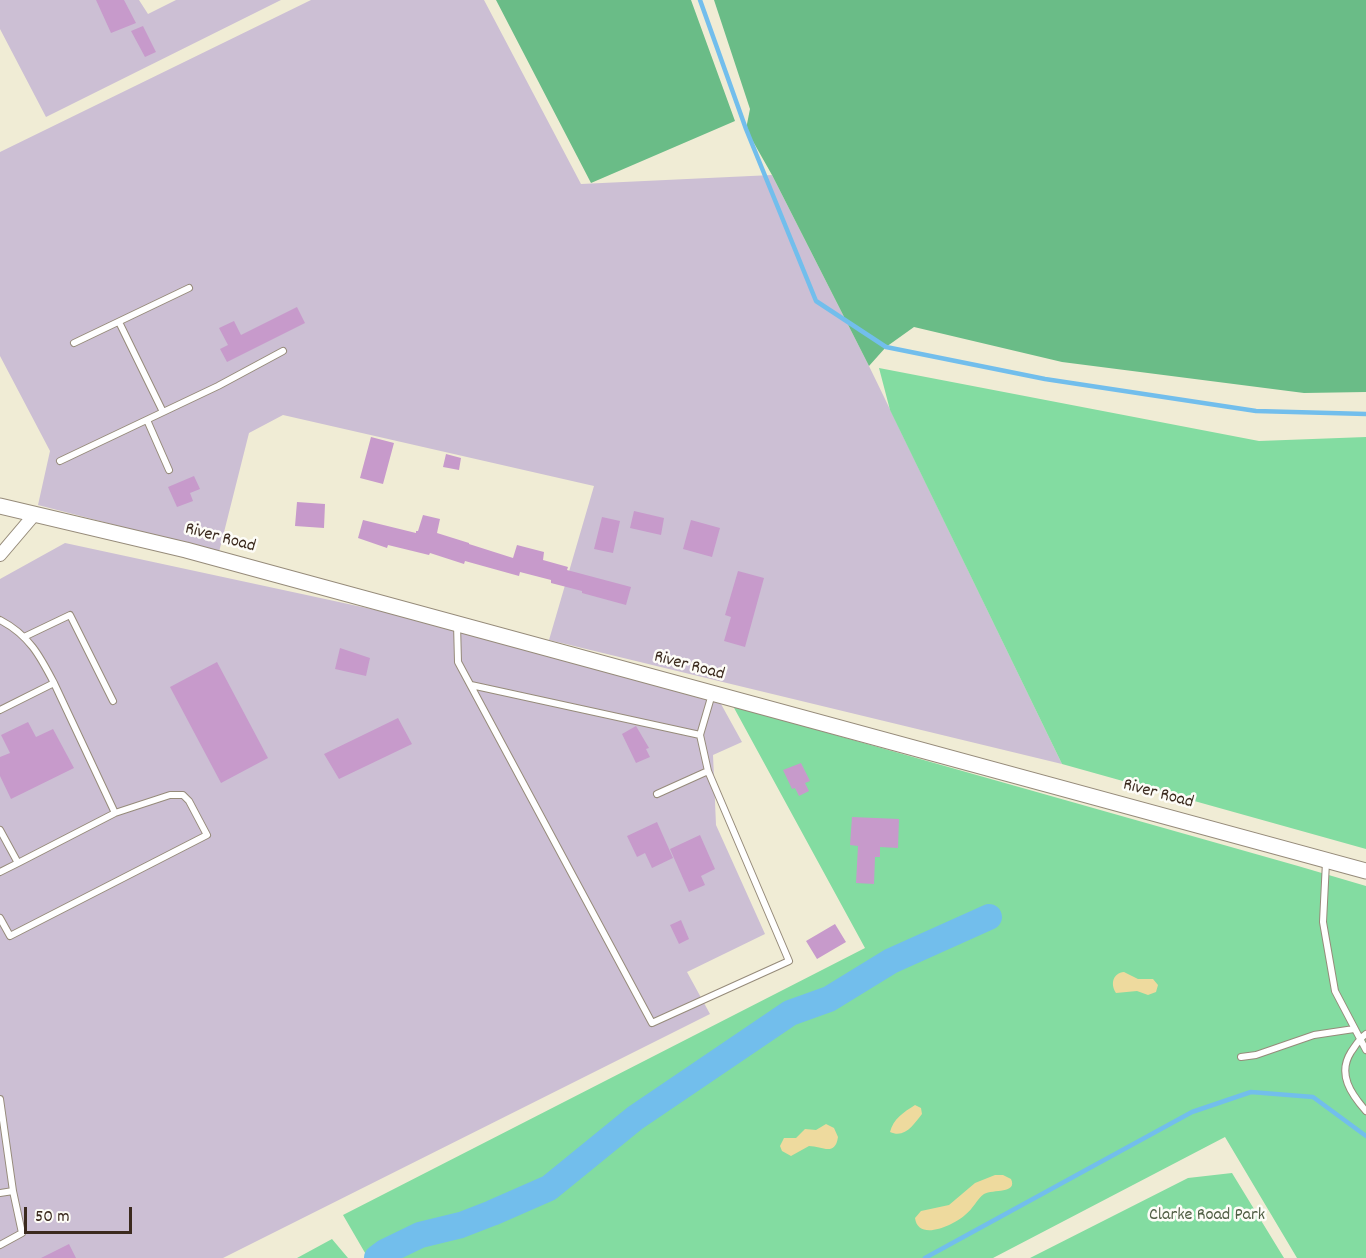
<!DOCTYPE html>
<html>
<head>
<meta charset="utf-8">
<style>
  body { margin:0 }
  #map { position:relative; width:1366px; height:1258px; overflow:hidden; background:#f0ecd5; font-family:Dekko,sans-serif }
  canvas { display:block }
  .scale { position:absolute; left:24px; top:1207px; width:108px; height:27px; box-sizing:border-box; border:3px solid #3b2a1e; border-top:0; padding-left:8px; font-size:18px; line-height:21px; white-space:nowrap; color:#3b2a1e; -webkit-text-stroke:4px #fdfcf7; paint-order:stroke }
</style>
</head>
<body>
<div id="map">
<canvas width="1366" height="1258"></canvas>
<div class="scale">50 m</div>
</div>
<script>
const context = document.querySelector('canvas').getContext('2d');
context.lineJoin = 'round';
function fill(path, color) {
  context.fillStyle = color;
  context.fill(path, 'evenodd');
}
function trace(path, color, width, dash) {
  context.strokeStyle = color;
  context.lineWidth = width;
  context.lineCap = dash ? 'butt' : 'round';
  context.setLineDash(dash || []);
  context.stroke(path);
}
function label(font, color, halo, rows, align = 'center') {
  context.font = font + ' Dekko,sans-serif';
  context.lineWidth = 5;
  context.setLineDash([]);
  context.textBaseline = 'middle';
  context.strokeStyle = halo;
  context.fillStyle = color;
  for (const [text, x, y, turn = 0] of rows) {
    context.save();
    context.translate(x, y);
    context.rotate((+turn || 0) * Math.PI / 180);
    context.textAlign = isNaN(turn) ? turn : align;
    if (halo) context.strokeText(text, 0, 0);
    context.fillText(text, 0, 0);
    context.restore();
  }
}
fill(new Path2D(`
  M0,0H139L148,14L176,0H281L46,117L0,29Z
  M311,0H484L581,184L772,175L869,366L1062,764L549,640L594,486L283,415L249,433L219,552L38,505L50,451L0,356V152Z
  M65,543L404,616L721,704L742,742L713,755L716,825L765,934L687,972L710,1014L223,1258H0V579Z`), '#ccbfd4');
fill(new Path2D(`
  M879,368L1259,441L1366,437V849L1062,764L890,410Z
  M733,706L1298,866L1366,886V1258H1297L1225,1137L993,1258H368L343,1215L865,948Z
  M1232,1173L1284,1258H1030L1188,1178Z
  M332,1239L348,1258H297Z`), '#83dca1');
fill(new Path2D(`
  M496,0H691L735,121L591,183Z
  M714,0H1366V392L1304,393L1062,362L914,327L886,347L869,366L772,175L746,129L750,109Z`), '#6abc87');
fill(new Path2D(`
  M1124,972L1138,979H1153L1158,985L1156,992L1148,995L1137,991L1116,993C1110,984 1113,973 1124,972Z
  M915,1105L921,1108L922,1114C914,1124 905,1139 890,1132C893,1119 904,1112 915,1105Z
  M826,1124L834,1128L838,1137C835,1157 822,1146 809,1146L791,1156L782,1151L780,1146L784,1138H796L805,1129L816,1130Z
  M995,1175H1003L1011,1179C1018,1194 993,1189 984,1194C977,1199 973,1209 965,1215C954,1225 918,1242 915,1218L921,1211L949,1205L975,1183Z`), '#eeda9e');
trace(new Path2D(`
  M700,0L746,129L816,301L886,347L1045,379L1256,411L1366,414
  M925,1258L1192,1112L1251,1092L1313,1097L1366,1136`), '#72beec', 4.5);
trace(new Path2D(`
  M377,1258L385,1252L420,1235L461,1225L492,1213L549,1188L635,1118L790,1013L829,999L891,961L989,917`), '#72beec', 26);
fill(new Path2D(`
  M96,0H124L136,23L111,33Z
  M143,26L156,52L145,57L131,31Z
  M297,307L305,323L227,362L220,349L228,345L219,328L234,321L241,335Z
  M371,437L394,443L383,484L360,478Z
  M446,454L461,458L459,470L443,467Z
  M194,476L200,489L190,493L193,501L177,507L168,487Z
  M297,502L325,504L324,528L295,526Z
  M634,511L664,518L661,535L630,528Z
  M423,515L440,519L437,533L469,543V544L513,558L517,545L544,552L543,560L568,567L567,570L631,587L626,605L582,593V591L551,583V580L520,572L519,576L465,561L464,564L430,553L429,555L388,545L387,548L358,538L363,520L416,533V531H418Z
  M602,517L620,521L613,553L594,549Z
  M691,520L720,528L712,557L683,549Z
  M738,571L764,578L745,647L724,641L731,617L725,615Z
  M340,648L370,658L366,676L335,669Z
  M217,662L268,758L221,783L170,687Z
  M398,718L412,744L339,779L324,754Z
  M28,722L36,737L53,729L74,768L11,799L0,776V757L10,753L1,735Z
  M636,726L649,748L646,749L650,757L636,763L622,734Z
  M801,763L810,781L805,783L809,791L799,796L795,788L792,789L783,770Z
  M852,817L899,819L898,848L880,847V857H875L874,884L856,883L858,846L850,845Z
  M657,822L673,858L652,868L645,853L637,857L627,836Z
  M700,835L715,869L701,876L705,885L689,892L670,849Z
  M681,920L689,939L679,944L670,925Z
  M835,924L846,942L817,959L806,941Z
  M69,1244L76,1258H41Z`), '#c79acb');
const service = new Path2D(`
  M119,322L163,412
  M74,343L189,288
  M147,420L169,470
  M60,461L218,386L283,351
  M0,620C29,635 40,656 54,683L0,710
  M457,624L458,662L652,1023L789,961L708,771L700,735L712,694
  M24,637L70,615L113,701
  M471,685L700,735
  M657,794L708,771
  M0,830L18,863L115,813L54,683
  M1326,862L1323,922L1335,991L1366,1050
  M0,872L18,863
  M0,918L10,936L207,835L189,801L183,795H170L115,813
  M1366,1034C1359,1039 1356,1045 1351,1052C1337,1074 1351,1094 1366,1111
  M1241,1057L1256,1055L1314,1035L1354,1029
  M0,1099L13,1191
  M0,1193L13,1191L22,1233L0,1245`);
const minor = new Path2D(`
  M0,555L34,515`);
const tertiary = new Path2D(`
  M0,506L186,550L1366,871`);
trace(service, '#968b7a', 8);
trace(minor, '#968b7a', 14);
trace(tertiary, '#968b7a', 17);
trace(service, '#fff', 6);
trace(minor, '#fff', 12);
trace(tertiary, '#fff', 15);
label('18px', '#3b2a1e', '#fdfcf7', [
  ["River Road",220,539,15],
  ["River Road",689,667,15],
  ["River Road",1158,795,15]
]);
label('18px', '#515f45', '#fdfcf7', [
  ["Clarke Road Park",1207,1217]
]);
</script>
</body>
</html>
